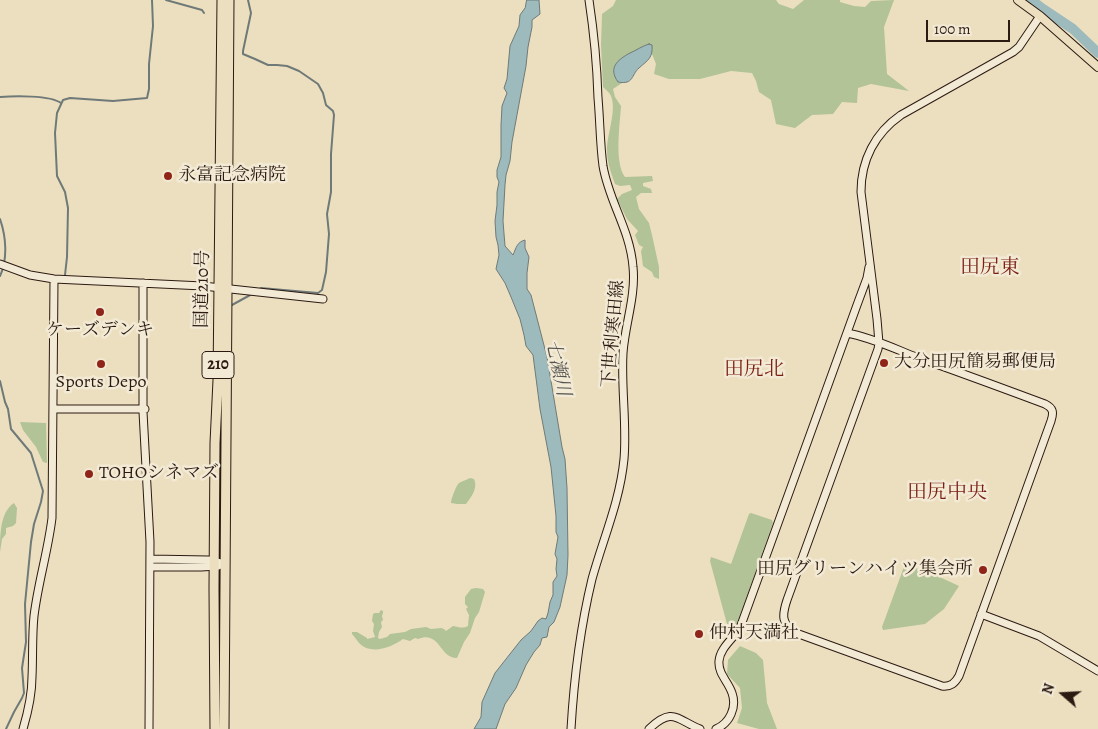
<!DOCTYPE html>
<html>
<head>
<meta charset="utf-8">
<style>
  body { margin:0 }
  #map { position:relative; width:1098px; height:729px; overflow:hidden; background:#ecdfbf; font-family:Alegreya,serif }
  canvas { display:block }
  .north { position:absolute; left:1038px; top:669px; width:50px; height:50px; -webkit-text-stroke:4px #f3ead5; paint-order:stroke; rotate:289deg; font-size:14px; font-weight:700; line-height:20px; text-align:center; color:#2b1a12 }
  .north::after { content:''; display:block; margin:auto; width:18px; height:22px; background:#2b1a12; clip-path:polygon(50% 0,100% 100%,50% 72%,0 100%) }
  .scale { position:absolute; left:926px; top:20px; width:84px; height:22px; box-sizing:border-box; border:2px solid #2b1a12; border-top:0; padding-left:6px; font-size:15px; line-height:18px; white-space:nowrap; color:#2b1a12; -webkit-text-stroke:4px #f3ead5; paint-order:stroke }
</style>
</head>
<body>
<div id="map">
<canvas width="1098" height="729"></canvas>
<div class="north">N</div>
<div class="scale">100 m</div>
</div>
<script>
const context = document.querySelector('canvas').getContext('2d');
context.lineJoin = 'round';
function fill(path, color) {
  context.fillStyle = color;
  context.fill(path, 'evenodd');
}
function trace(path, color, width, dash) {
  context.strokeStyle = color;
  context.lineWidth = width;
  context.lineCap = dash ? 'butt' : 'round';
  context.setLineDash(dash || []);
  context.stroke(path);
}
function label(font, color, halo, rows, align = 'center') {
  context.font = font + ' Alegreya,"Noto Serif JP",serif';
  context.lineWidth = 5;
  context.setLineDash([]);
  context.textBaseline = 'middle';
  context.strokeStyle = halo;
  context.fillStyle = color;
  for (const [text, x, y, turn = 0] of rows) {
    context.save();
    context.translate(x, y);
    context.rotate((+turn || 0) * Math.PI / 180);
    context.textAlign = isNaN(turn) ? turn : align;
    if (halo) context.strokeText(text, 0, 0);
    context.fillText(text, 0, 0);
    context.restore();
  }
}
fill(new Path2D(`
  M616,0H776L779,4L793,9L804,0H840V2L854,6L865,7L871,1L894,0L884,27L887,74L909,91L871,84L858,88L857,103L842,102L833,114L812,115L795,128L776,124L771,100L759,92L756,81L752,73L731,71L700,79H669L654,74L656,64L650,49L618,82L622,83L613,89L615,97L621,106C620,124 614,162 625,177L652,176L653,181L643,183V186L651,189L652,193H641L636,197L639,209L649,223L652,235L659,267V279L654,277L652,272L643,266L641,251L643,247L639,245L635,235L638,231L627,219L617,199L622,194L632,190L630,185L620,186L615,184C611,173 607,162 607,150C607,133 617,111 611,96C610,93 606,90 603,87L601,45L602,14L613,6Z
  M20,422L46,423L47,463L43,462L36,447L23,430Z
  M470,478L474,479C478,488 472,496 466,504H457L451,503C451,499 456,486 459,483C462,481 467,480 470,478Z
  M14,503L17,508L16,523L13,526L6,528V534L2,539L0,552C0,535 0,512 14,503Z
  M751,513L772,520L773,523L737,624H727L710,561L711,557L731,564L749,514Z
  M905,564L931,573L959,586L944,609L925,624L883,630L882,627Z
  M476,588L483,589L485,592L479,612L475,618L470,633L464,642L457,658C440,659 440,630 418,639L415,638L410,641L403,639C392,647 372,655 360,644C357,641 355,637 352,634V632H357L367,638V639L375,637L373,631L374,624L372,621L373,614L375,613H379L381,610L383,611V613L382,616L383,620L381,622L382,627L379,632L378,638L380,639L387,637L390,634L405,632L411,629L426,627L431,629L441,628L444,629L446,631L453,626C459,627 462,629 468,626L469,615L466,609L468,607L465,604V597L471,589Z
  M740,646L756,653L763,660L767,703L777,729H759L737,723L742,708L740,688L727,674L728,660Z`), '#b1c397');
const water = new Path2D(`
  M527,0H539L540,14L532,20V27L528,47L526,66L512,142L510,161L506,175L505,185L503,221L505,246L513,255C516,248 517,242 525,240V248L529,257L527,273V289L531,295L547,357L562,447L565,459L567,488L568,555L567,575L560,607L554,622L549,627L547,637L542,638L540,645L534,652L526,665L516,688L505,704L496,729H474L481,717L482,702L495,673L521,640L531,631L538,621L542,618L546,619L548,613L550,602L553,595V582L557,576L556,569L557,559L555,554L558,537L556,532V516L551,467L540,409L533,355L526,346L524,335L520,319L511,297L505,283L496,269L499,255L498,245L496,237L495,221L497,205V192L499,182L497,177V170L501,157V125L502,106L507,93L504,88L507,79L510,46L519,26L520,15L525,8Z
  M649,44L652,45C653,58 648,60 639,68C631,75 634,85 618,82C608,68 617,60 630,53C637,50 642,46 649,44Z`);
fill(water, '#9dbabc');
trace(water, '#6f7a78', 1);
trace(new Path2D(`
  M166,0L202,10L204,13
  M248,0L251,13L243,51V54L255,59L268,65H277L287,66L299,71L318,84L323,93L326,105L333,111L334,115L331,154V192L327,214L329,234L326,272L322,290L318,293L261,288L258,290
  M1096,51L1098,50
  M0,97C14,96 50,95 61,103
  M0,219C6,236 8,259 0,276
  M65,275L67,257L68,208L65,192L57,176L55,133L57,113L63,100L70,98L113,101L147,98L149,89V64L153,26L152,0
  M232,305L252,294
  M0,381L5,402L8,409L11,429L31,453L43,491L41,502L34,524L31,542L25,604L26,642L22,668L24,693L22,698L14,712L6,729`), '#6f7a78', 2);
trace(new Path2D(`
  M1031,0L1043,9L1073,29L1098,53`), '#9dbabc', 10);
const secondary = new Path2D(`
  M0,264L30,275L54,279L203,286L323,299
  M143,283V412L150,542L149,729
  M847,333C870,337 893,348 916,357C959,372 1002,388 1045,404C1053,408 1054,412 1051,421L959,676C955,683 951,687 942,686L796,633C781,624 782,615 787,600L878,349L879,343L877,319L861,192C861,160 875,133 901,115L1013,52L1019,47L1040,16
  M53,409H145
  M150,559L208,560L225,564
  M150,567H201L218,566
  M981,614L1039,636L1098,671
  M23,729C28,712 32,695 32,677C33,656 32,636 34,616C38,583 48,551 52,518L54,279
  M571,729C574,678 580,629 592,579C603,539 620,501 624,459C627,424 621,388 623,353C625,324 636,296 633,267C630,229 609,202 603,166C600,144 600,120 598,98C597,65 594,33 589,0
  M649,729C673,706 677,720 700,729
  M716,729C730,723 737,707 732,693C728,681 718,674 719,661C720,648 733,639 740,628L857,305L867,278L869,267`);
const primary = new Path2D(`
  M1018,0L1040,16L1098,67`);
const highway = new Path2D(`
  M215,729L214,588L215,443L218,380L222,0
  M224,729L229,0`);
trace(secondary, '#2b1a12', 9);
trace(primary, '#2b1a12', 10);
trace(highway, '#2b1a12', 11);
trace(secondary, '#f3ead5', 7);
trace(primary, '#ecdfbf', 8);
trace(highway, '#ecdfbf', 9);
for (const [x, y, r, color] of [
  [168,176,5,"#8f2418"],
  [100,312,5,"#8f2418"],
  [884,363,5,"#8f2418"],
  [101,364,5,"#8f2418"],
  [89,474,5,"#8f2418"],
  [983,570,5,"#8f2418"],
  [699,634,5,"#8f2418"]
]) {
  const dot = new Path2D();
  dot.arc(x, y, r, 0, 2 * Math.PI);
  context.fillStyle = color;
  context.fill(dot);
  trace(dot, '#f3ead5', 2);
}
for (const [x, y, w] of [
  [218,365,32]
]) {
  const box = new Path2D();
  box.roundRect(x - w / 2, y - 13.5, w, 27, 4);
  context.fillStyle = '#f3ead5';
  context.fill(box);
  trace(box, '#2b1a12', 1);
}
label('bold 16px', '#2b1a12', null, [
  ["210",218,365]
]);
label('18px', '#2b1a12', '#f3ead5', [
  ["永富記念病院",178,176],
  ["ケーズデンキ",100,331,"center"],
  ["大分田尻簡易郵便局",894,363],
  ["Sports Depo",101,383,"center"],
  ["TOHOシネマズ",99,474],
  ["田尻グリーンハイツ集会所",973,570,"right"],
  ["仲村天満社",709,634]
], 'left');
label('18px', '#2b1a12', '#f3ead5', [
  ["国道210号",203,289,-89],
  ["下世利寒田線",614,334,-85]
]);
label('italic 19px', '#53524e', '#f3ead5', [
  ["七瀬川",557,368,78]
]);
label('20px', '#7a1f14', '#f3ead5', [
  ["田尻東",990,268],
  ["田尻北",754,370],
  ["田尻中央",947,493]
]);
</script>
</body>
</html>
